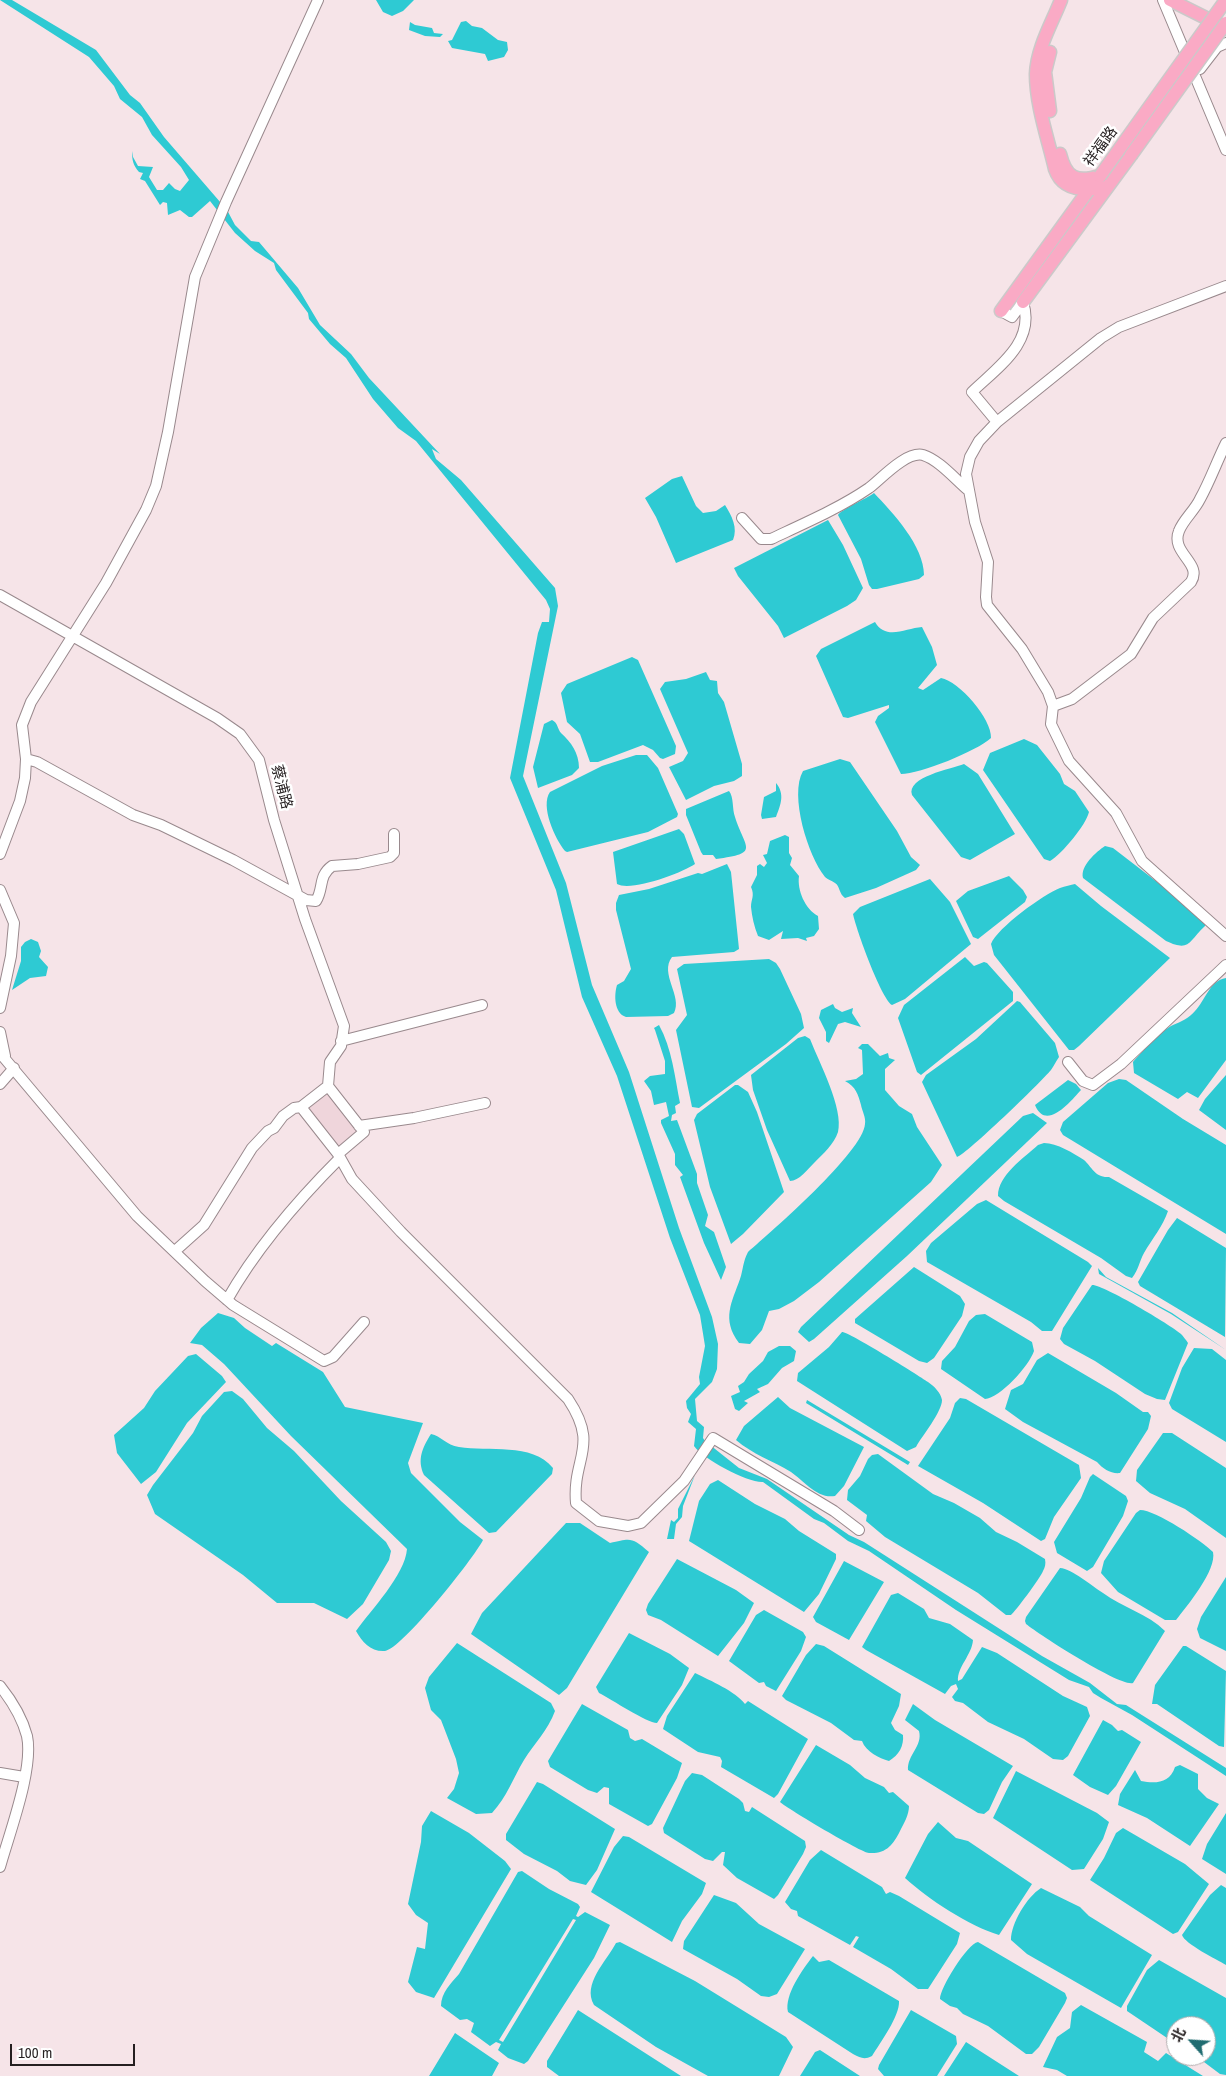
<!DOCTYPE html>
<html>
<head>
<meta charset="utf-8">
<style>
  body { margin:0 }
  #map { position:relative; width:1226px; height:2076px; overflow:hidden; background:#f6e4e8; font-family:"Archivo Narrow","Noto Sans SC",sans-serif }
  canvas { display:block }
  .north { position:absolute; left:1166px; top:2016px; width:50px; height:50px; box-sizing:border-box; background:#fff; border:1px solid #a8a5a6; border-radius:50%; rotate:296deg; font-size:14px; font-weight:700; line-height:20px; text-align:center; color:#251f20 }
  .north::after { content:''; display:block; margin:auto; width:18px; height:22px; background:#206c71; clip-path:polygon(50% 0,100% 100%,50% 72%,0 100%) }
  .scale { position:absolute; left:10px; top:2044px; width:125px; height:22px; box-sizing:border-box; border:2px solid #251f20; border-top:0; padding-left:6px; font-size:15px; line-height:18px; white-space:nowrap; color:#251f20; -webkit-text-stroke:4px #fff; paint-order:stroke }
</style>
</head>
<body>
<div id="map">
<canvas width="1226" height="2076"></canvas>
<div class="north">北</div>
<div class="scale">100 m</div>
</div>
<script>
const context = document.querySelector('canvas').getContext('2d');
context.lineJoin = 'round';
function fill(path, color) {
  context.fillStyle = color;
  context.fill(path, 'evenodd');
}
function trace(path, color, width, dash) {
  context.strokeStyle = color;
  context.lineWidth = width;
  context.lineCap = dash ? 'butt' : 'round';
  context.setLineDash(dash || []);
  context.stroke(path);
}
function label(font, color, halo, rows, align = 'center') {
  context.font = font + ' "Archivo Narrow","Noto Sans SC",sans-serif';
  context.lineWidth = 5;
  context.setLineDash([]);
  context.textBaseline = 'middle';
  context.strokeStyle = halo;
  context.fillStyle = color;
  for (const [text, x, y, turn = 0] of rows) {
    context.save();
    context.translate(x, y);
    context.rotate((+turn || 0) * Math.PI / 180);
    context.textAlign = isNaN(turn) ? turn : align;
    if (halo) context.strokeText(text, 0, 0);
    context.fillText(text, 0, 0);
    context.restore();
  }
}
fill(new Path2D(`
  M328,1086L364,1132L338,1154L301,1107Z`), '#efd5db');
fill(new Path2D(`
  M0,0H12L96,50L130,95L140,103L164,137L227,210L235,225L251,241L259,242L298,288L320,325L351,354L369,378L440,454L432,449L436,459L461,480L555,588L558,606L523,776L566,883L592,985L629,1072L679,1228L712,1317L718,1344L717,1369L712,1382L695,1399L697,1421L704,1427L703,1438L705,1441L739,1468L767,1479L849,1535L864,1542L1042,1656L1090,1683L1117,1704L1126,1705L1226,1768V1776L1132,1715L1101,1698L1093,1693L1089,1687L1069,1680L956,1610L869,1551L848,1541L824,1523L814,1519L763,1482C748,1483 703,1459 694,1446L696,1429L688,1422L691,1414L687,1408L686,1401L700,1384L699,1377L705,1346L700,1315L670,1238L617,1076L582,997L556,890L510,778L538,633L542,622H549L550,609L546,600L416,441L398,428L373,399L346,358L330,344L309,319L308,313L276,270L274,263L255,251L235,233L210,201L192,217H189L180,210L168,215L167,203L163,202L160,205L145,181L140,179L143,173L139,172C133,165 132,160 132,151L133,157L138,166L153,167L149,177L157,190H163L169,183L175,189L180,191L189,180L181,167L152,135L142,117L120,99L114,86L89,57Z
  M376,0H414L403,11L392,16L383,12Z
  M466,21L472,26L482,28L498,40L507,42L508,50L504,57L488,61L485,54L452,48L448,41L452,40L461,22Z
  M410,22L415,25L432,28L434,33L443,34L440,37L425,36L409,30Z
  M682,476L696,506L703,513L716,511L725,505C732,516 738,528 733,540L676,563L656,517L645,498L672,479Z
  M874,493C893,513 924,546 924,575L919,579L877,589H872L869,585L861,559L838,515C842,509 866,499 874,493Z
  M828,520L843,545L863,588L856,600L847,606L784,638L778,626L738,576L734,568Z
  M875,622C886,641 906,628 922,627L932,647L937,665L918,688L923,690L941,678C959,681 992,719 991,738C977,751 920,774 901,774L875,722L878,716L889,708V705L848,718L843,717L816,656L821,649Z
  M632,657L638,660L676,746L675,754L663,759L660,758L653,750L643,745L598,762H590L580,734L567,722L561,693L567,684Z
  M706,672L710,680L717,681L718,693L724,702L742,764V776L734,781L714,786L686,800L669,767L683,761L688,753L660,689L665,682L686,679Z
  M552,720C558,723 557,728 561,733C571,742 579,753 579,768L572,775L538,788L533,767L544,724Z
  M1024,739L1037,745L1060,774L1064,784L1075,791L1089,812C1086,825 1062,854 1050,861L1044,859L983,770L990,753Z
  M636,755H647L658,768L678,814L677,817L648,832L567,852L565,851C555,839 540,806 550,792L602,766Z
  M840,759L850,762L897,831L911,857L920,865L916,870L876,888L845,898C839,894 840,886 835,883C831,880 828,880 825,877C808,856 789,795 803,771Z
  M964,764L978,774L1015,834L970,860L961,857L912,795C906,777 951,769 964,764Z
  M776,783C785,794 781,804 776,817L762,819L761,815L764,797L776,791Z
  M729,791C734,797 732,809 735,817C745,849 761,853 716,859L713,855H703L701,852L686,815V809Z
  M679,829L684,834L695,864C682,873 631,892 617,884L613,852Z
  M785,835L789,837V853L792,858L790,865L799,876C797,890 805,909 818,916L819,929L814,936L806,938L807,941L798,938L781,939L783,931L769,940L758,936C754,926 752,917 751,907C751,899 755,896 751,887L757,875V866L760,864L764,867L767,863L763,855L767,854L770,841Z
  M1105,846L1113,848L1161,885L1205,923V926C1188,942 1190,952 1166,941L1083,878C1080,866 1096,852 1105,846Z
  M727,864L731,872L739,949L734,952L672,957C659,974 683,996 674,1013L668,1016L626,1017C614,1013 614,995 617,985L624,981L631,969L616,910V903L619,895L649,889L698,873L702,874Z
  M1009,876L1023,890L1027,897L1025,902L978,939L973,937L956,901L968,891Z
  M930,879L950,902L971,944L905,999L892,1005C881,998 856,929 853,914L860,907Z
  M1075,884L1101,906L1170,958L1079,1046L1074,1050H1069L994,955L991,944C997,928 1044,894 1060,888C1065,886 1071,885 1075,884Z
  M31,939L38,942L41,951L39,957L48,967L46,976L30,978L12,990L21,961V947L25,942Z
  M965,957L974,966L984,962L987,963L1013,992V1001L921,1075L917,1072L898,1018L904,1005Z
  M769,959L776,963L780,969L801,1014L804,1028L786,1044L699,1108L692,1107L676,1030L687,1015L677,969L684,964Z
  M1226,978V1060L1198,1098L1187,1092L1178,1099L1134,1073L1133,1062C1140,1054 1163,1029 1173,1025C1181,1022 1189,1018 1195,1011C1205,1001 1209,981 1226,978Z
  M1017,1001L1020,1002L1055,1043L1059,1057C1056,1061 1054,1066 1051,1070C1041,1082 967,1154 957,1157L922,1082L926,1075L976,1039Z
  M833,1004L835,1008L842,1012L853,1008L852,1013L861,1027L845,1022L838,1024L829,1043L826,1041V1032L819,1018L821,1010Z
  M659,1025C672,1048 675,1078 680,1103L675,1106L676,1113L672,1115L671,1121L677,1120L697,1174V1183L708,1215L705,1226L714,1232L726,1267L721,1280L704,1243L680,1177L683,1175L675,1165V1154L661,1123V1120L669,1116L666,1102L654,1105L651,1091L644,1081L650,1076L665,1074V1061L655,1030L654,1028Z
  M805,1036L810,1039C819,1062 844,1109 838,1132C834,1144 823,1154 814,1163C808,1169 799,1181 790,1181L767,1130L753,1090L751,1075L798,1038Z
  M862,1044H868L880,1056L888,1053L889,1058L895,1060L885,1069V1090L899,1106L912,1114L917,1127L942,1165L931,1182L819,1282L794,1301L779,1309L769,1311L762,1330L750,1344L739,1343C721,1319 732,1302 740,1279C743,1270 743,1261 748,1252C772,1231 863,1152 865,1124C866,1117 862,1111 861,1105C858,1094 856,1087 845,1081L856,1079L863,1074L862,1050L858,1048Z
  M1226,1075V1130L1199,1110L1205,1099Z
  M1119,1079L1126,1080L1183,1119L1226,1145V1234L1063,1135L1060,1130L1063,1122L1108,1083Z
  M1068,1080L1076,1084L1081,1090C1071,1101 1046,1132 1035,1105Z
  M735,1085H738L748,1092L757,1112L784,1192L743,1234L731,1244L710,1187L694,1120L697,1114Z
  M1033,1113L1047,1123L907,1256L814,1339L809,1342L798,1332L801,1327L1023,1116Z
  M1044,1143C1057,1143 1073,1153 1084,1160C1092,1167 1095,1178 1109,1177L1168,1211C1163,1226 1152,1239 1144,1253C1139,1262 1139,1269 1132,1278L1126,1276L1101,1258L1004,1201L998,1196C998,1175 1024,1158 1038,1145Z
  M986,1200L1088,1262L1092,1266L1052,1331H1042L1031,1322L927,1262L926,1251L931,1243L977,1204Z
  M1177,1218L1226,1248L1225,1337L1140,1286L1138,1282L1168,1230Z
  M914,1267L960,1296L965,1304L962,1316L934,1358L927,1363L919,1361L855,1323V1319Z
  M1098,1268L1106,1277L1172,1313L1226,1350L1171,1314L1099,1274Z
  M1092,1285C1102,1284 1171,1325 1181,1334C1183,1336 1186,1340 1188,1343L1165,1400L1157,1399L1145,1394L1095,1361L1064,1344L1060,1339L1063,1328Z
  M218,1313L234,1318L245,1328L272,1346L276,1343L323,1372L345,1407L423,1423L408,1463L411,1473L460,1522L483,1540C474,1558 402,1649 385,1651C371,1652 362,1642 356,1631C371,1610 405,1575 407,1549L291,1436L224,1364L202,1345L190,1343L201,1328Z
  M985,1314L1032,1342L1034,1351C1029,1366 1000,1398 985,1399L941,1369L942,1361L955,1347L969,1321L976,1315Z
  M842,1332C849,1332 918,1375 928,1382C934,1386 941,1393 942,1400C942,1412 922,1436 916,1447L907,1451L797,1381L798,1373L829,1347Z
  M779,1346H790L796,1351L794,1361L782,1368L768,1384L757,1389L760,1392L744,1401L748,1403L739,1411L735,1409L731,1396L740,1392L738,1386L744,1382L749,1374L763,1361L768,1352Z
  M1194,1348L1212,1349L1226,1360V1442L1172,1409L1169,1403L1182,1368Z
  M1048,1353L1116,1393L1143,1412H1148L1151,1416L1148,1429L1120,1473C1111,1474 1103,1469 1097,1462L1023,1422L1005,1409L1011,1390L1023,1384L1037,1360Z
  M196,1354L222,1376L226,1382L187,1423L156,1472L141,1484L117,1453L114,1435L144,1408L155,1391L188,1356Z
  M232,1391L243,1399L267,1428L294,1451L341,1501L386,1542L391,1551L389,1560L363,1604L347,1619L314,1603H277L243,1575L155,1514L147,1495L153,1485L193,1433L202,1416L224,1392Z
  M778,1397L790,1408L864,1447L844,1486L835,1496C817,1499 804,1481 791,1472C773,1461 752,1454 736,1440L744,1426Z
  M960,1398L966,1399L1079,1465L1081,1478L1054,1517L1045,1539L1041,1541L983,1503L918,1466L950,1418L955,1403Z
  M807,1400L910,1462L908,1465L806,1403Z
  M1163,1433H1172L1226,1468V1538L1185,1509L1150,1493L1136,1481L1137,1470Z
  M431,1434C441,1436 446,1445 459,1447C488,1452 532,1442 553,1468L552,1474L496,1532L489,1533L424,1475C417,1460 422,1448 431,1434Z
  M878,1454L933,1494L954,1503L980,1518L996,1532L1017,1542L1045,1559C1046,1564 1045,1567 1043,1571C1041,1577 1015,1612 1011,1615H1006L978,1593L885,1537L866,1521L867,1515L847,1500L848,1490L860,1476L868,1459L872,1455Z
  M1093,1474L1126,1496L1128,1501L1123,1516L1093,1567L1087,1571L1057,1553L1054,1542L1081,1498L1090,1477Z
  M695,1475L683,1506L682,1517L676,1524L674,1539H667L671,1520L674,1522L678,1518V1509Z
  M718,1480L755,1504L785,1519L799,1531L836,1554V1559L819,1594L804,1612L689,1541L699,1501L710,1484Z
  M1140,1510C1156,1510 1202,1541 1213,1552C1217,1570 1187,1606 1176,1620H1165L1118,1592L1101,1573L1104,1561L1136,1513Z
  M566,1523H580L610,1543C631,1538 632,1537 649,1552L567,1688L559,1695L471,1634L482,1613Z
  M677,1559L736,1590L754,1603L744,1623L718,1656L661,1620L648,1615L646,1610L648,1604Z
  M844,1561L884,1582L849,1640L816,1622L813,1617Z
  M1060,1568C1072,1569 1092,1586 1103,1593C1122,1607 1148,1614 1165,1631L1133,1683C1120,1687 1040,1635 1026,1624L1025,1621L1026,1617Z
  M1226,1577V1651L1200,1638L1197,1629L1201,1617Z
  M898,1593L924,1609L929,1618L950,1624L973,1640C972,1655 957,1667 958,1681L962,1679L982,1647L997,1653L1063,1696L1087,1707L1090,1716L1068,1756L1063,1760L1053,1759L1024,1739L988,1722L963,1703L955,1701L952,1697L958,1689L956,1684L951,1686L945,1694L866,1650L862,1647L891,1595Z
  M764,1610L803,1632L806,1637L801,1651L776,1691L766,1686L764,1682L759,1683L729,1661L756,1615Z
  M629,1633L670,1654L689,1668L682,1685L657,1723C647,1723 611,1699 599,1693L596,1687Z
  M457,1643L551,1703L555,1711C548,1730 534,1744 524,1760C513,1778 507,1797 492,1813L476,1814L447,1798L454,1789L459,1773L456,1759L441,1720L431,1710L425,1688L429,1677Z
  M816,1644L824,1646L901,1694L899,1706L891,1723L895,1730L903,1735C904,1746 899,1755 889,1761C879,1758 866,1752 862,1741L854,1740L831,1723L786,1700L782,1696L806,1655Z
  M1183,1646H1186L1226,1671L1224,1747L1219,1746L1157,1704H1152L1155,1685Z
  M695,1673C711,1681 735,1691 745,1704L748,1701L808,1739L778,1794L774,1798L721,1767L722,1761L720,1757L698,1752L663,1729L667,1716Z
  M582,1704L628,1730L630,1738L635,1741L642,1739L682,1763L677,1778L652,1824L648,1826L609,1804V1788L604,1787L597,1793L588,1790L550,1767L548,1761Z
  M913,1704L935,1720L1013,1766L1002,1782L989,1810L984,1814L978,1813L908,1770C907,1755 923,1746 919,1731L905,1720Z
  M1103,1720L1112,1725L1118,1731L1122,1730L1141,1742L1116,1786L1108,1795L1090,1787L1073,1775Z
  M816,1745L850,1765L865,1778L884,1787L889,1793L893,1792L909,1806C909,1815 904,1823 900,1831C893,1845 886,1854 869,1853C862,1853 788,1809 780,1802Z
  M1180,1765L1198,1774V1789L1207,1798L1219,1804L1190,1846L1147,1818L1118,1805L1120,1794L1135,1770L1141,1781C1156,1784 1170,1783 1175,1767Z
  M1016,1771L1097,1813L1109,1822L1103,1839L1084,1869L1072,1870L993,1818Z
  M692,1773L702,1775L739,1799L743,1803L745,1811L749,1812L752,1807L805,1841L806,1847L803,1854L778,1895L774,1899L737,1878L723,1865L725,1852H722L713,1861L705,1859L664,1833L663,1828L685,1781Z
  M537,1782L543,1784L615,1829L597,1870L586,1885L570,1881L557,1871L524,1854L506,1840V1834Z
  M431,1811L469,1833L505,1861L511,1869L434,1998L416,1992L408,1982L417,1947L425,1949L428,1923L416,1915L408,1904L421,1842L422,1826Z
  M1226,1813V1874L1202,1859L1207,1844Z
  M938,1822L956,1838L968,1841L1032,1884L999,1935C969,1926 928,1899 905,1878L928,1834Z
  M1123,1828L1185,1864L1209,1884L1178,1932L1173,1934L1090,1880L1104,1858L1116,1833Z
  M623,1836L629,1837L706,1883L702,1894L682,1921L672,1942L591,1892L614,1847Z
  M821,1850L882,1887L886,1894L890,1892L899,1896L960,1933L957,1944L928,1989H918L891,1969L853,1947L859,1937L856,1936L850,1945L798,1916L797,1911L791,1909L785,1902L810,1860Z
  M522,1871L549,1889L578,1904L580,1907L576,1916L578,1917L585,1912L610,1925L594,1958L528,2061L524,2064L508,2058L498,2050L501,2044L496,2042L490,2046L471,2032L474,2023L467,2019L460,2020L441,2006C441,1993 451,1983 459,1974L518,1872ZM573,1919L576,1920L503,2042L499,2040Z
  M1221,1885L1226,1888V1965C1216,1959 1185,1944 1182,1935L1210,1895Z
  M1041,1888L1080,1907L1089,1916L1152,1955L1121,2008L1027,1954L1011,1940C1011,1923 1027,1897 1041,1888Z
  M714,1895L736,1903L759,1924L805,1949L777,1994L769,1997L761,1996L737,1979L683,1949L684,1941Z
  M620,1942L695,1981L786,2037L793,2047L779,2076H708L656,2047L594,2005C582,1984 606,1962 616,1943Z
  M978,1942L1065,1993L1067,1998L1065,2003L1039,2047L1032,2054H1026L988,2026L963,2014L957,2008L950,2006L940,1999C940,1988 967,1944 978,1942Z
  M813,1956L819,1962L829,1960L899,2001C900,2016 880,2043 872,2056C864,2060 861,2058 853,2054L788,2012C784,1995 803,1969 813,1956Z
  M1159,1960L1226,1998V2075L1220,2074L1196,2056H1206V2026H1176V2044L1127,2011V2006L1147,1970Z
  M1081,2005L1147,2042L1144,2052L1158,2061L1166,2053L1203,2076H1067L1057,2070L1043,2067L1057,2037L1070,2028L1072,2012Z
  M578,2010L681,2076H559L547,2067V2061Z
  M911,2010L956,2036L957,2044L937,2076H884L878,2069L879,2065Z
  M455,2033L499,2063L492,2076H429Z
  M966,2042L1019,2076H944Z
  M820,2050L860,2076H800L815,2052Z`), '#2ecad3');
const minor = new Path2D(`
  M1163,0L1226,150
  M1200,69L1217,47L1226,43
  M1226,286L1119,327L1101,338L997,422L979,441L970,457L966,474L975,522L988,562L986,597L987,605L1022,649L1048,692L1053,706L1051,724L1069,761L1116,813L1142,861L1226,936
  M1001,311L1012,317L1023,302
  M997,422L972,392C998,367 1036,342 1023,302
  M742,518L761,539H771C803,524 840,508 869,488C881,479 906,451 923,455C939,460 955,479 968,490
  M0,595L217,718L240,734L259,760L274,820L305,919L344,1026L341,1046L330,1062L328,1086
  M1053,706L1072,699L1131,654L1153,618L1191,582C1203,563 1170,553 1179,531C1183,520 1195,510 1200,499C1210,481 1217,461 1226,443
  M26,759L37,762L133,815L161,825L233,860L306,900L316,901C324,888 318,876 332,866L358,864L390,857L394,853V834
  M0,854L20,801L25,778L26,759L22,725L31,702L106,583L146,510L156,486L168,432L195,277L226,202L318,0
  M0,890L14,923L11,956L0,1008
  M0,1032L5,1056
  M341,1041L482,1005
  M0,1053L137,1216L205,1281L233,1305L324,1361L333,1357L364,1322
  M1068,1062L1083,1081L1093,1085L1121,1064L1226,965
  M0,1084L14,1068
  M359,1126L414,1118L485,1103
  M338,1154L352,1179L401,1232L568,1399C600,1447 572,1457 576,1503L599,1521L628,1526L641,1523L684,1481L713,1438L834,1511L859,1530
  M175,1251L204,1225L252,1148L268,1131L274,1128L283,1116L294,1108L301,1107L328,1086L364,1132L338,1154L301,1107
  M227,1300C257,1247 297,1201 340,1158
  M0,1686C12,1701 22,1717 27,1736C34,1769 9,1834 0,1867
  M0,1773L24,1777`);
const major = new Path2D(`
  M1061,0C1052,23 1037,48 1036,74C1036,105 1048,139 1055,169C1063,192 1087,191 1107,187
  M1170,0L1226,28
  M1050,111L1045,72L1050,52
  M1060,154C1066,178 1076,183 1100,176
  M1023,302L1131,155
  M1001,311L1093,184`);
trace(minor, '#99898d', 12);
trace(major, '#cbc9c9', 15);
trace(minor, '#fff', 10);
trace(major, '#faaac5', 12);
const majorBridge = new Path2D(`
  M1131,155L1226,23
  M1100,176L1226,0`);
trace(majorBridge, '#cbc9c9', 15, []);
trace(majorBridge, '#faaac5', 12);
label('15px', '#251f20', '#fff', [
  ["祥福路",1101,147,-54],
  ["蔡浦路",281,787,76]
]);
</script>
</body>
</html>
